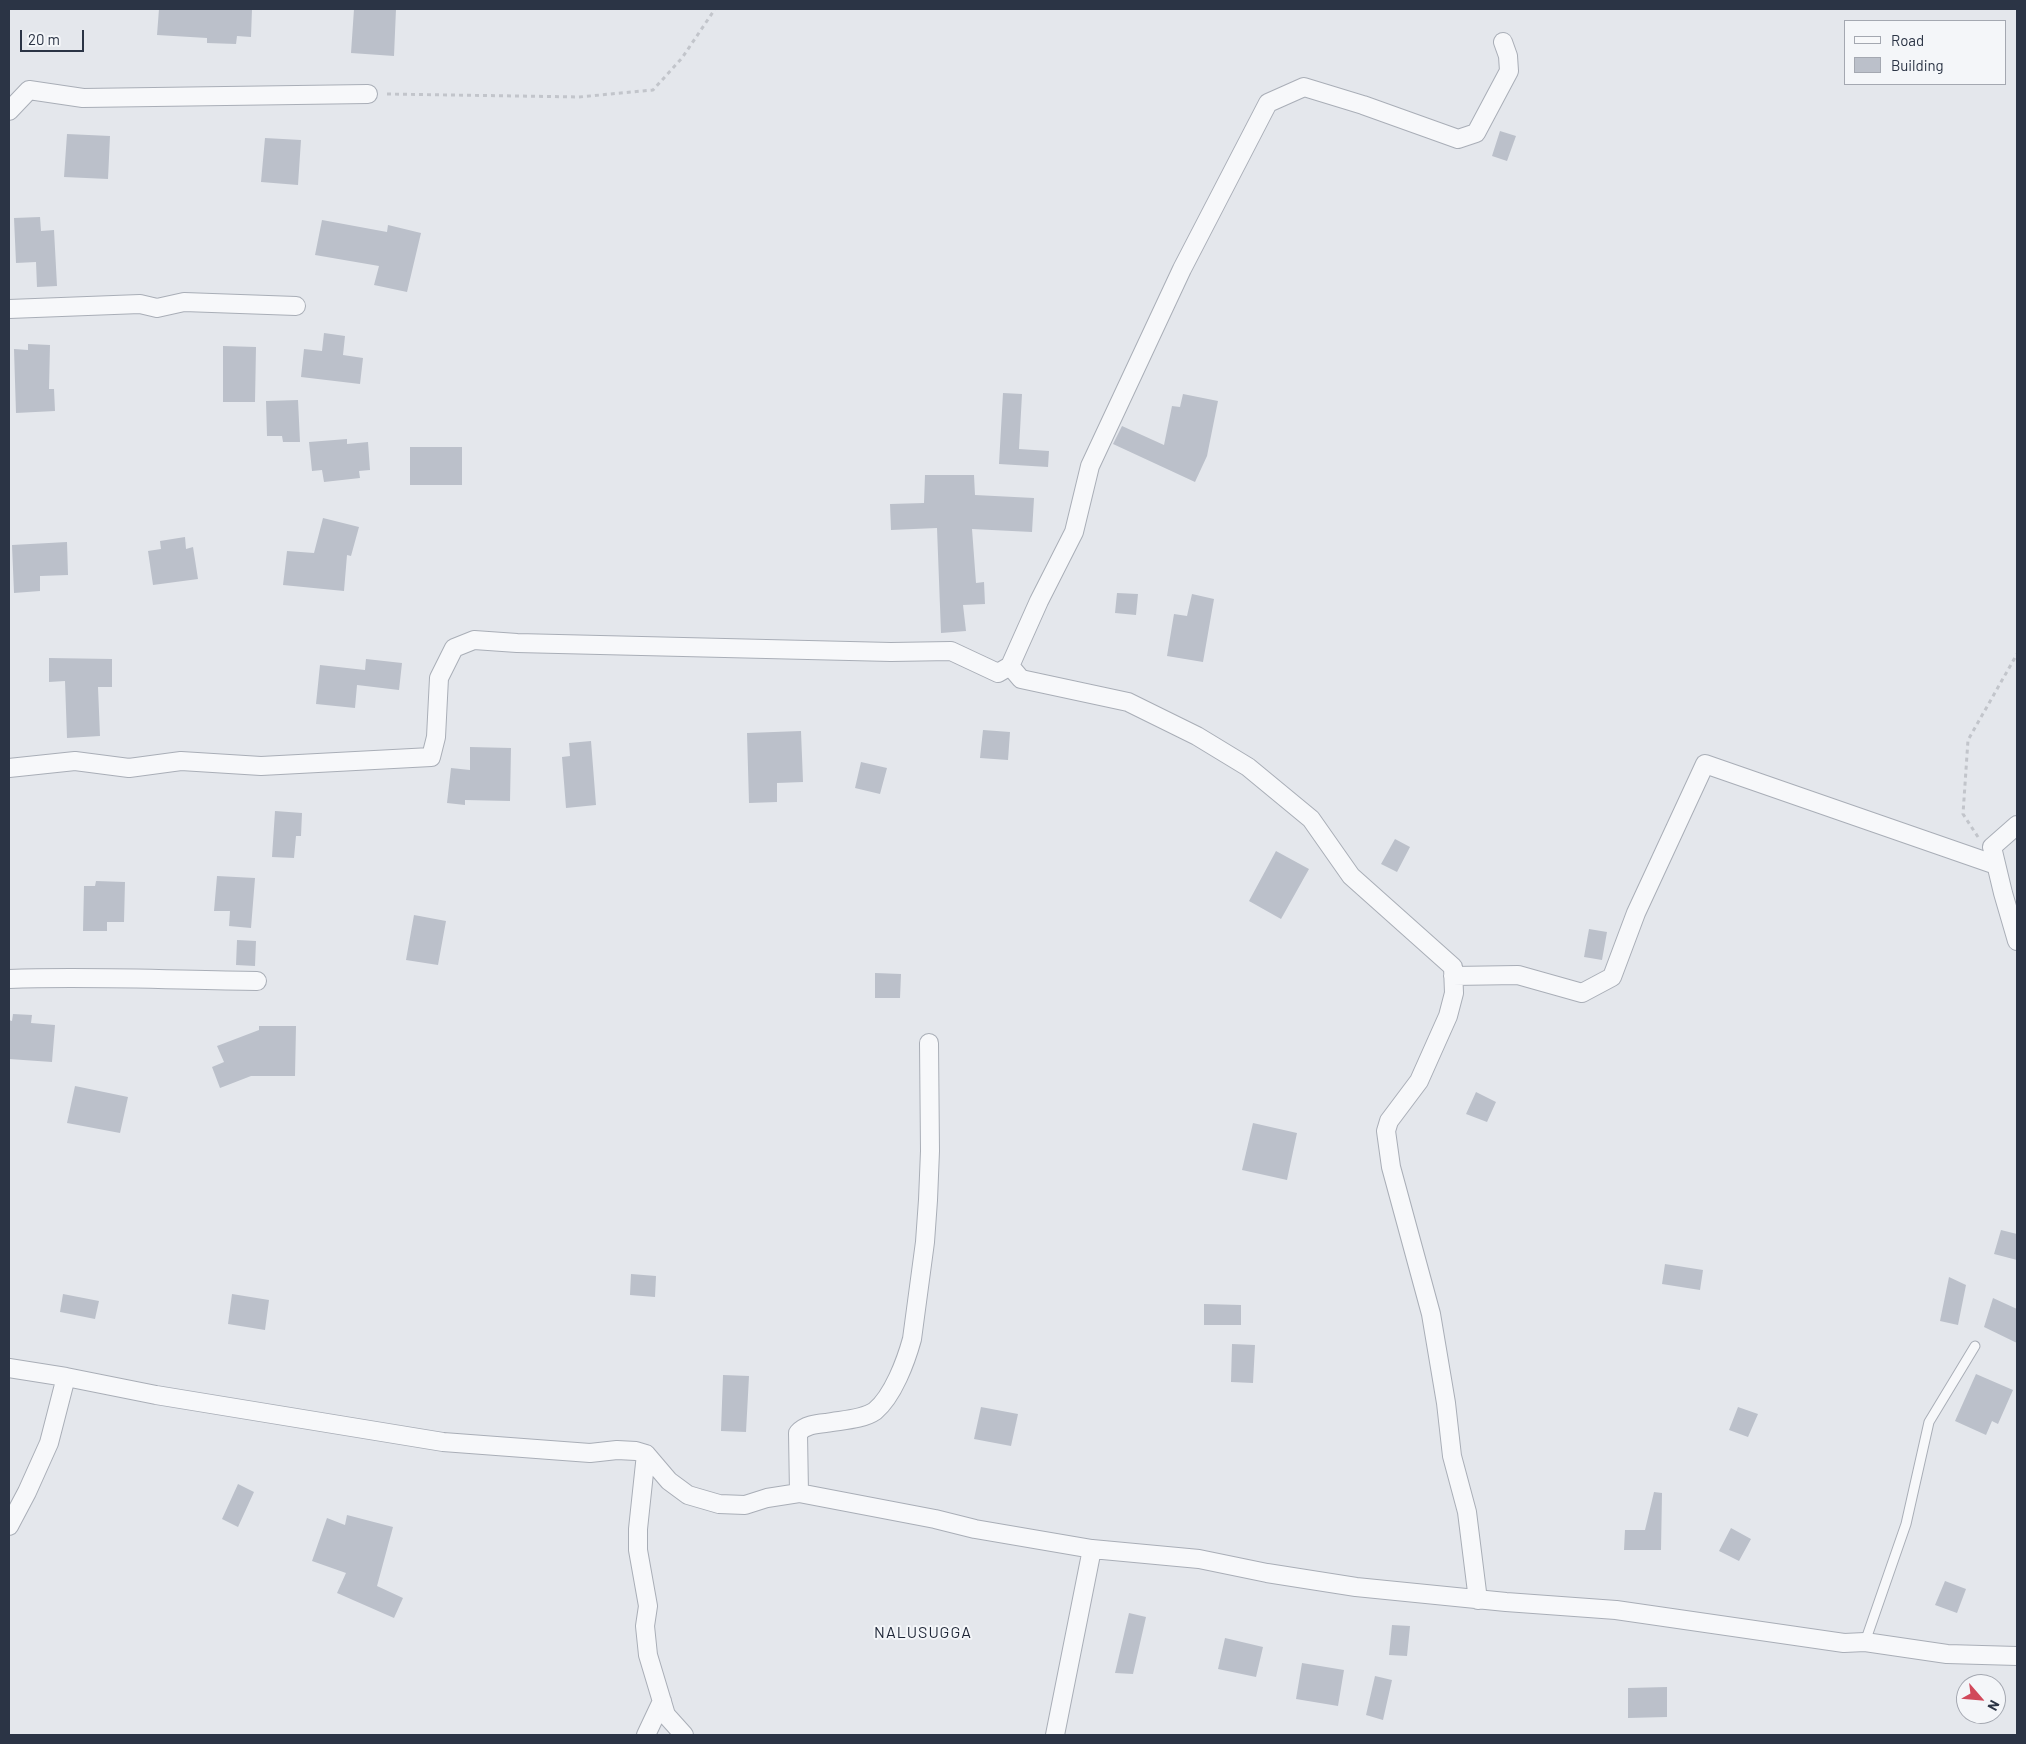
<!DOCTYPE html>
<html>
<head>
<meta charset="utf-8">
<style>
  body { margin:0 }
  #map { position:relative; width:2026px; height:1744px; overflow:hidden; background:#e4e7ec; font-family:Barlow,sans-serif }
  canvas { display:block }
  .frame { position:absolute; inset:0; border:10px solid #2b3445; pointer-events:none }
  .legend { position:absolute; left:1844px; top:20px; width:162px; height:65px; box-sizing:border-box; background:#f4f6f9; border:1px solid #a4a8b1; margin:0; padding:6px 9px; list-style:none; font-size:15px; color:#2b3445 }
  .legend li { display:flex; align-items:center; gap:10px; height:25px }
  .legend b { width:25px; border:1px solid #a4a8b1 }
  .north { position:absolute; left:1956px; top:1674px; width:50px; height:50px; box-sizing:border-box; background:#f4f6f9; border:1px solid #a4a8b1; border-radius:50%; rotate:117deg; font-size:14px; font-weight:700; line-height:20px; text-align:center; color:#2b3445 }
  .north::after { content:''; display:block; margin:auto; width:18px; height:22px; background:#d1495b; clip-path:polygon(50% 0,100% 100%,50% 72%,0 100%) }
  .scale { position:absolute; left:20px; top:30px; width:64px; height:22px; box-sizing:border-box; border:2px solid #2b3445; border-top:0; padding-left:6px; font-size:15px; line-height:18px; white-space:nowrap; color:#2b3445; -webkit-text-stroke:4px #f4f6f9; paint-order:stroke }
</style>
</head>
<body>
<div id="map">
<canvas width="2026" height="1744"></canvas>
<div class="frame"></div>
<ul class="legend">
<li><b style="height:6px;background:#f7f8fa"></b>Road</li>
<li><b style="height:14px;background:#bbc0ca"></b>Building</li>
</ul>
<div class="north">N</div>
<div class="scale">20 m</div>
</div>
<script>
const context = document.querySelector('canvas').getContext('2d');
context.lineJoin = 'round';
function fill(path, color) {
  context.fillStyle = color;
  context.fill(path, 'evenodd');
}
function trace(path, color, width, dash) {
  context.strokeStyle = color;
  context.lineWidth = width;
  context.lineCap = dash ? 'butt' : 'round';
  context.setLineDash(dash || []);
  context.stroke(path);
}
function label(font, color, halo, rows, align = 'center') {
  context.font = font + ' Barlow,sans-serif';
  context.lineWidth = 4;
  context.setLineDash([]);
  context.textBaseline = 'middle';
  context.strokeStyle = halo;
  context.fillStyle = color;
  for (const [text, x, y, turn = 0] of rows) {
    context.save();
    context.translate(x, y);
    context.rotate((+turn || 0) * Math.PI / 180);
    context.textAlign = isNaN(turn) ? turn : align;
    if (halo) context.strokeText(text, 0, 0);
    context.fillText(text, 0, 0);
    context.restore();
  }
}
fill(new Path2D(`
  M159,9H252L251,37L237,36L236,44L207,43V38L157,35Z
  M354,9H396L394,56L351,53Z
  M1500,131L1516,136L1507,161L1492,156Z
  M67,134L110,136L108,179L64,177Z
  M265,138L301,140L298,185L261,182Z
  M40,217L41,231L54,230L57,286L37,287L36,262L16,263L14,218Z
  M322,220L387,232L388,225L421,233L407,292L374,285L379,266L315,255Z
  M324,333L345,336L343,355L363,358L360,384L301,377L304,349L322,351Z
  M28,344L50,345L49,389H54L55,411L16,413L14,349L28,350Z
  M223,346L256,347L255,402H223Z
  M1003,393L1022,394L1019,449L1049,451L1048,467L999,464Z
  M1183,394L1218,401L1207,456L1195,482L1113,444L1122,426L1164,445L1172,406L1180,407Z
  M298,400L300,442H283L282,436H267L266,401Z
  M347,439V444L368,442L370,470L359,471L360,478L324,482L322,470L312,471L309,442Z
  M410,447H462V485H410Z
  M925,475H974L975,495L1034,498L1032,532L972,529L976,583L984,582L985,604L963,605L966,631L941,633L937,528L891,530L890,504L924,503Z
  M323,518L359,527L351,556L347,555L344,591L283,585L287,551L314,553Z
  M185,537L186,549L193,547L198,579L153,585L148,551L161,549L160,541Z
  M67,542L68,575L40,576V591L14,593L12,545Z
  M1117,593L1138,594L1136,615L1115,613Z
  M1192,594L1214,599L1203,662L1167,656L1174,614L1187,616Z
  M49,658L112,659V687H98L100,736L67,738L65,681L49,682Z
  M366,659L402,663L399,690L357,685L355,708L316,704L320,665L365,670Z
  M983,730L1010,732L1008,760L980,758Z
  M801,731L803,782L777,783V802L749,803L747,733Z
  M591,741L596,805L566,808L562,757L570,756L569,743Z
  M470,747L511,748L510,801L465,800V805L447,803L451,768L470,770Z
  M861,762L887,768L880,794L855,788Z
  M275,811L302,813L301,836H296L294,858L272,857Z
  M1395,839L1410,847L1397,872L1381,864Z
  M1276,851L1309,869L1281,919L1249,901Z
  M217,876L255,878L251,928L229,926L230,911H214Z
  M96,881L125,882L124,922H107V931H83L84,886H95Z
  M414,915L446,921L438,965L406,960Z
  M1589,929L1607,932L1602,960L1584,957Z
  M237,940L256,941L255,966L236,965Z
  M875,973L901,974L900,998H875Z
  M13,1014L32,1015L31,1023L55,1025L52,1062L9,1059V1020L12,1021Z
  M259,1026H296L295,1076H251L220,1088L212,1067L224,1062L217,1046L259,1030Z
  M75,1086L128,1097L120,1133L67,1123Z
  M1476,1092L1496,1102L1487,1122L1466,1114Z
  M1253,1123L1297,1133L1287,1180L1242,1170Z
  M2001,1230L2017,1234V1260L1994,1254Z
  M1665,1264L1703,1270L1700,1290L1662,1284Z
  M631,1274L656,1276L655,1297L630,1295Z
  M1949,1277L1966,1285L1958,1325L1940,1321Z
  M63,1294L99,1301L95,1319L60,1312Z
  M232,1294L269,1300L265,1330L228,1324Z
  M1993,1298L2017,1309V1343L1984,1327Z
  M1204,1304L1241,1305V1325H1204Z
  M1232,1344L1255,1345L1253,1383L1231,1382Z
  M1976,1374L2013,1390L1998,1424L1992,1421L1986,1435L1955,1421Z
  M723,1375L749,1376L746,1432L721,1431Z
  M981,1407L1018,1414L1011,1446L974,1439Z
  M1738,1407L1758,1414L1748,1437L1729,1430Z
  M238,1484L254,1492L238,1527L222,1519Z
  M1654,1492L1662,1493L1661,1550H1624L1625,1530H1645Z
  M347,1515L393,1527L377,1586L403,1598L394,1618L337,1593L346,1573L312,1561L327,1518L345,1525Z
  M1731,1528L1751,1539L1739,1561L1719,1551Z
  M1945,1581L1966,1589L1957,1613L1935,1605Z
  M1129,1613L1146,1617L1133,1674L1115,1673Z
  M1392,1625L1410,1626L1407,1656L1389,1655Z
  M1225,1638L1263,1647L1256,1677L1218,1669Z
  M1302,1663L1344,1670L1338,1706L1296,1699Z
  M1375,1676L1392,1680L1383,1720L1366,1715Z
  M1667,1687V1717L1628,1718V1688Z`), '#bbc0ca');
const service = new Path2D(`
  M1865,1642L1906,1524L1929,1422L1975,1346`);
const minor = new Path2D(`
  M9,111L29,90L83,98L368,94
  M9,309L140,304L157,308L184,302L296,306
  M1010,666L1039,601L1074,532L1090,466L1182,269L1268,103L1304,87L1363,105L1458,139L1476,133L1509,71L1508,56L1503,42
  M9,768L75,761L129,768L181,761L261,766L431,757L436,737L439,678L454,648L474,640L517,643L891,652L951,651L998,673L1010,666L1021,679L1128,702L1197,736L1248,767L1311,819L1351,876L1453,967L1454,993L1448,1016L1419,1081L1389,1121L1386,1131L1391,1167L1431,1314L1446,1403L1452,1456L1467,1512L1478,1600
  M2017,825L1992,847L2003,893L2017,941
  M1453,976L1518,975L1582,993L1612,977L1636,913L1705,764L1996,865
  M9,979C91,976 174,980 257,981
  M9,1368L66,1377L156,1395L443,1442L590,1453L617,1450L636,1451L646,1454L669,1481L688,1495L719,1504L745,1505L767,1498L799,1493L935,1519L975,1529L1092,1549L1199,1559L1267,1573L1356,1587L1506,1602L1616,1610L1844,1643L1865,1642L1947,1654L2017,1656
  M646,1454L638,1529V1550L648,1606L645,1626L648,1655L666,1715L684,1735
  M799,1493L798,1433C805,1425 816,1424 826,1423C841,1420 862,1420 875,1411C893,1396 906,1361 912,1339L925,1242L928,1200L930,1151L929,1043
  M9,1526L27,1492L49,1443L66,1377
  M646,1735L662,1701
  M1055,1735L1092,1549`);
trace(service, '#a9aeb7', 11);
trace(minor, '#a9aeb7', 20);
trace(new Path2D(`
  M387,94L579,97L653,90L682,58L715,9
  M1978,837L1963,814L1968,740L2017,654`), '#c2c5cb', 3, [4, 4]);
trace(service, '#f7f8fa', 9);
trace(minor, '#f7f8fa', 18);
context.letterSpacing = '1px';
label('16px', '#1d2536', '#f4f6f9', [
  ["NALUSUGGA",923,1633]
]);
context.letterSpacing = '0px';
</script>
</body>
</html>
